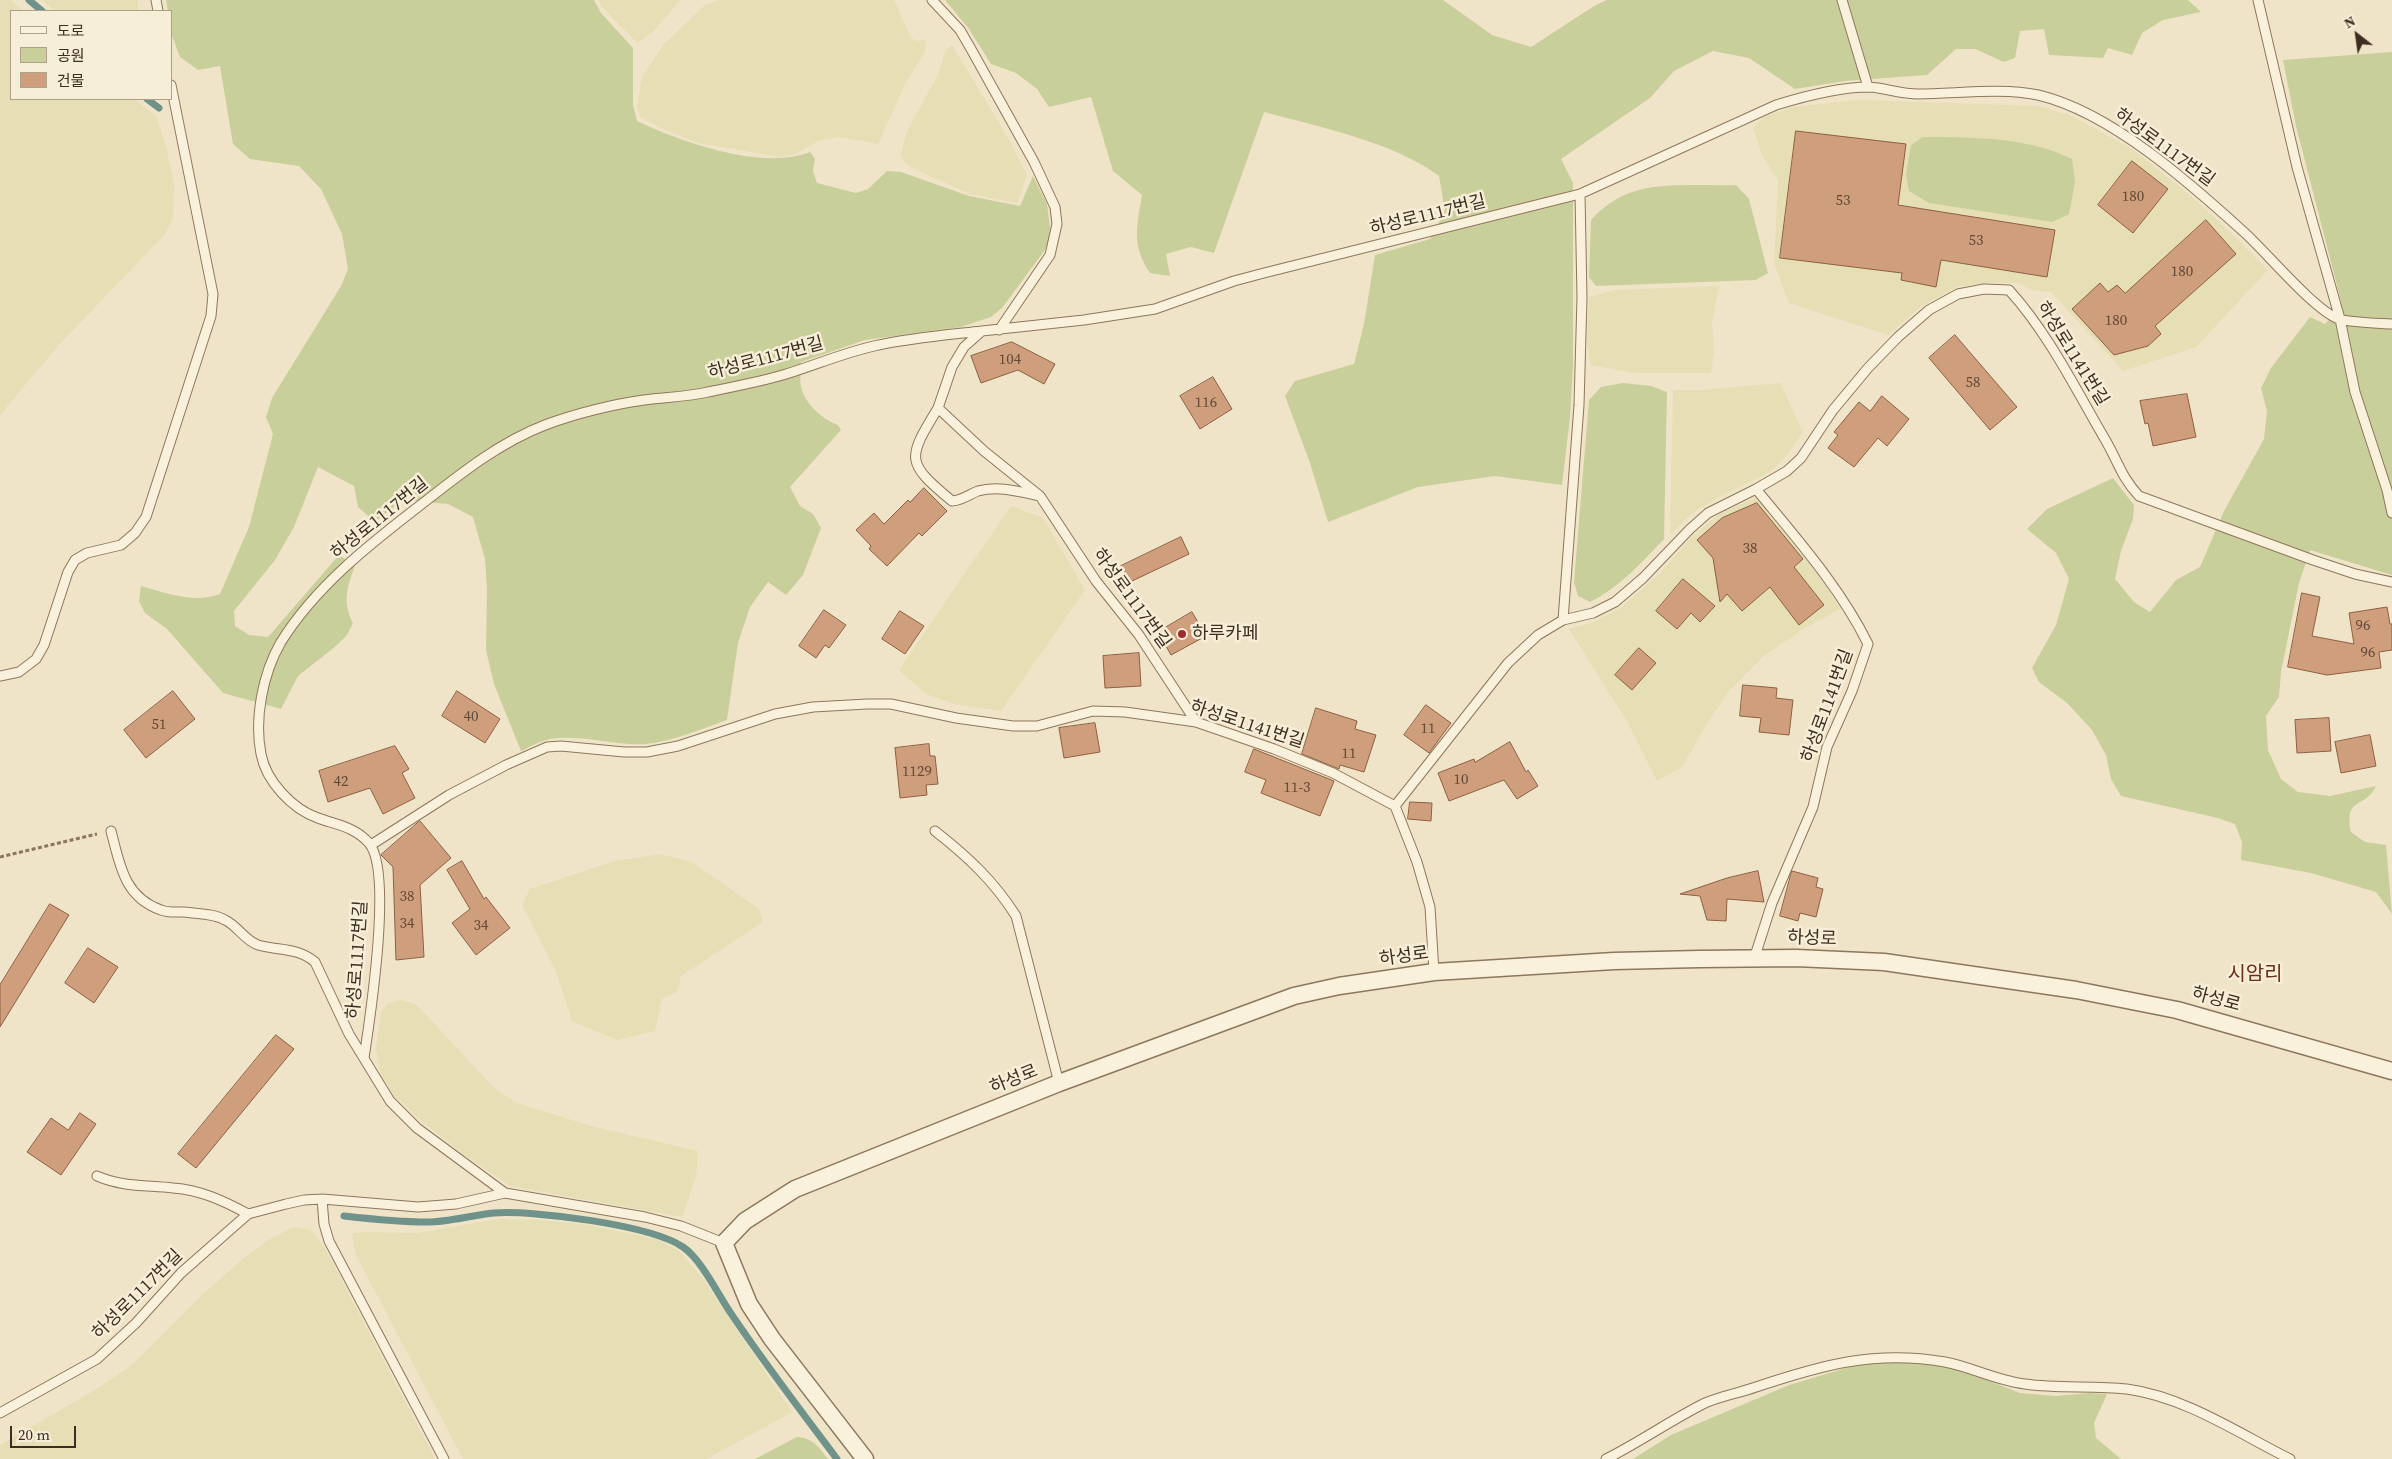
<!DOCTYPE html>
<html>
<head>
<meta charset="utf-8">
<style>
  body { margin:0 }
  #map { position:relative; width:2392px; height:1459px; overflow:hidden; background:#f0e4c8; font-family:"Source Serif 4","Noto Sans KR",serif }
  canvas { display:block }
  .legend { position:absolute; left:10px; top:10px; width:162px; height:90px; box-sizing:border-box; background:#f7eed8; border:1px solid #ada18e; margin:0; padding:6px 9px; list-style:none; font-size:15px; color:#3d2e20 }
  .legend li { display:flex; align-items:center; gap:10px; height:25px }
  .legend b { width:25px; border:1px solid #ada18e }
  .north { position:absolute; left:2332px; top:10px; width:50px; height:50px; -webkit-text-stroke:4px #f7eed8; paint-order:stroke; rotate:330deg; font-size:14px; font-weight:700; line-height:20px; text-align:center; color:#3d2e20 }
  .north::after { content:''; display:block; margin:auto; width:18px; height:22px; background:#3d2e20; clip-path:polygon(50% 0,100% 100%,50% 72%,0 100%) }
  .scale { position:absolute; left:10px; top:1426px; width:66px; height:22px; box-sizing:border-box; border:2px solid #3d2e20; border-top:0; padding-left:6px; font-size:15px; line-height:18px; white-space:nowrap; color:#3d2e20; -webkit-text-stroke:4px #f7eed8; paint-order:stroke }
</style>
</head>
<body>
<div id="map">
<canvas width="2392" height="1459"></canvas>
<ul class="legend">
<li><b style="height:6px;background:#faf1dc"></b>도로</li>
<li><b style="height:14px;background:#c9cf9b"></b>공원</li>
<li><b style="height:14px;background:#cf9f7d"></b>건물</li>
</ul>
<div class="north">N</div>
<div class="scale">20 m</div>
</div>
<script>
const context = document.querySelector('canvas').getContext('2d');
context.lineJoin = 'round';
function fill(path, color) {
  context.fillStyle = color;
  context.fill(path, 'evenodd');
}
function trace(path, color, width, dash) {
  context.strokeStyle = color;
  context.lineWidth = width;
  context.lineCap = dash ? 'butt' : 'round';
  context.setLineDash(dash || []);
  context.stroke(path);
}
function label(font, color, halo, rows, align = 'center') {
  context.font = font + ' "Source Serif 4","Noto Sans KR",serif';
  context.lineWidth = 5;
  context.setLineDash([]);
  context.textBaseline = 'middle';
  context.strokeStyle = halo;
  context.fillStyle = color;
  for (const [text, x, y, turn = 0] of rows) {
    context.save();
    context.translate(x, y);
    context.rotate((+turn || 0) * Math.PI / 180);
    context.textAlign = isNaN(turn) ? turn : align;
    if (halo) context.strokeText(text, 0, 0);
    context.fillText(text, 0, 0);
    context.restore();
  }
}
fill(new Path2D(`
  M0,0H11L24,11H11V99H134L156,116L166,146L174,185L173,219L164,235L58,346L0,415Z
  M42,0H138V11H55Z
  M598,0H680L654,31L637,43L604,9Z
  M719,0H894L911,38L917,41L926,39L925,52L906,82L878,144L839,137L818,141L796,154L780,157L698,143L663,129L640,117L637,106L642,78L663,45L705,5Z
  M952,45L1009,140L1027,175L1017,203L970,194L910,167L904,162L901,153L908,129L938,75L945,51Z
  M1857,100L2039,106L2072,116L2132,149L2180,187L2223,225L2268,270L2196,347L2123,371L2051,292L2032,290L2017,283H1983L1956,287L1920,307L1888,335L1789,303L1774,263L1778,181L1762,155L1753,127L1764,117L1793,107Z
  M1719,286L1712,323L1714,353L1711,373H1634L1591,365L1587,342L1589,297L1615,290Z
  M1780,383L1803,432L1788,454L1770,472L1719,497L1691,514L1670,535L1673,390H1701Z
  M1757,497L1816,570L1840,609L1802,630L1765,655L1729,691L1703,730L1682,767L1657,781L1628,723L1569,629L1594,622L1621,608L1658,575L1693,536L1719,514Z
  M1011,506L1043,518L1085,590L1001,711L954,704L926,694L899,670Z
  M660,854L692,862L759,909L763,922L681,976L677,992L662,999L655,1031L617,1040L572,1021L555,969L522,905L530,889L615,861Z
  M400,1000L416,1004L494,1088L517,1103L591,1126L698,1151L696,1177L682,1217L510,1186L463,1154L418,1118L393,1094L381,1075L376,1049L381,1011L388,1004Z
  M498,1219L538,1220L582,1224L656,1239L678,1250L701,1276L792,1412L707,1459H463L356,1255L352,1233L365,1232L417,1233Z
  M294,1227L311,1230L326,1250L435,1459H0V1445L93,1391L132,1365L204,1293L244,1258L273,1237Z`), '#e6deb5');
fill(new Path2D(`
  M166,0H594L601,13L633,48V105L637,121C681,142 763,171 810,152L815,159L813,171L817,183L856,193L868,189L887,171L901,172L969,196L1020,206L1033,176L1047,204L1051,235L1045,250L1002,308L991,317L961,327L865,340L801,362C801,370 799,382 802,390C807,406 824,420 838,425L841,430L790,487L800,506L813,514L821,528L803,575L786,595L768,582L750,607L738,643L727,720C701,729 674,741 646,744C614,746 582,734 550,739C540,741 530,747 521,751L494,684L486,650L487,589L485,559L473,517L448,504L403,500L375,522L358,507L354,486L318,467L294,527L275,560L234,611L235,626L249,635L268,637L339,555L355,566C347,587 342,602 353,623L347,635L336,646L298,676L281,709L223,693L167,629L145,613L139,601L141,586C166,593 195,604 220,594L249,527L273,434L266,417L272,398L341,286L348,269L342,234L321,189L299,166L250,159L233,144L220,66L198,70L180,57L171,33V11H168Z
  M945,0H1443L1492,35L1531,47L1594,6L1607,0H2188L2201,12L2163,20L2142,33L2132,55L2108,48L2103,58L2049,55L2044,29L2020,31L2015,58L2004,62L1975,49H1956L1927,75L1845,81L1795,89L1749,58L1713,51L1674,71L1650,98L1561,159L1573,183V365L1570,417L1562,485L1495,476L1418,487L1328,522L1310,463L1285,396L1295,381L1354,364L1364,324L1375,255L1430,239L1445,211L1439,176C1393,142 1320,127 1264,112L1214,253L1191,247L1166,254L1170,276L1150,273C1131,245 1137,226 1142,195L1113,171L1091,97L1049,107L1037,89L1016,73L991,64L969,29Z
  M2392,52V575L2310,550L2299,583L2281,672L2279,697L2266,716L2268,750L2281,779L2298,792L2330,796L2376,786C2365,810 2344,795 2351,832L2365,842L2386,845L2392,914L2376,892L2311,873L2241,860L2242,842L2235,824L2218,818L2121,796L2111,779L2106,755L2092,730L2067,703L2039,682L2032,668L2056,625L2069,579L2056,553L2027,529L2047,509L2113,478L2134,505L2133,519L2121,551L2115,579L2134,602L2150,612L2176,580L2200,567L2224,511L2264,439L2267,411L2261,388L2271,368L2310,317L2325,324L2342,305L2296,126L2283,60Z
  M1923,137C1971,137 2028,137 2072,159L2075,182L2069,214L2052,222L1929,203L1909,191L1906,174L1911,145Z
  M1736,185L1749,199L1768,273L1756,280L1596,286L1589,277L1591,220C1602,208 1616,197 1632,192C1661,182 1705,186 1736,185Z
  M1623,383L1651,386L1667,392L1664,539C1641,563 1620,587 1590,602L1578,596L1574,582L1589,400L1601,387Z
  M1895,1361L1954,1367L2020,1393L2056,1396L2089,1393L2107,1394L2094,1423L2096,1438L2121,1459H1633L1671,1435L1789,1385L1863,1363Z
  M797,1437C813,1438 819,1447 828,1459H755Z`), '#c9cf9b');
trace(new Path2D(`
  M29,0L42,11
  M147,99L159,108
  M344,1216C371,1219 399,1222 427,1222C449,1222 472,1215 494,1213C534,1210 651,1225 683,1247C702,1260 718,1295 732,1315C765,1364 801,1411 837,1459`), '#6f938a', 7);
const building = new Path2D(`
  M1796,131L1906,144L1898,205L2055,230L2047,277L1941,260L1936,287L1901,280L1902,273L1780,258Z
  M2132,161L2168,189L2133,233L2098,205Z
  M2206,220L2236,254L2155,326L2161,334L2148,346L2114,355L2072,309L2100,283L2108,292L2117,285L2125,293Z
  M1955,335L2017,407L1990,430L1929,358Z
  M1012,342L1055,364L1044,384L1018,370L981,383L971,356Z
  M1213,377L1232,409L1200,429L1180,396Z
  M2187,394L2196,437L2153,446L2148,423L2145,424L2140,401Z
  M1882,396L1909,419L1887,446L1878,438L1854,467L1828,448L1838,435L1834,432L1859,402L1870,411Z
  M924,488L947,511L922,536L919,533L887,566L869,549L871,546L856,530L874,513L884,524L908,500L910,502Z
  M1757,503L1803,559L1794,567L1824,605L1799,625L1770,587L1742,611L1727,594L1720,602L1713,558L1697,540L1722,518Z
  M1181,537L1189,554L1130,582L1121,566Z
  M1683,579L1715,606L1700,622L1691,613L1677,629L1656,611Z
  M2302,593L2320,597L2312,636L2354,644L2349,613L2387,607L2390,624H2392V650L2379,652L2381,668L2327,675L2288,667Z
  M824,610L846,625L829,648L825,645L816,658L799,646Z
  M900,611L924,626L905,654L882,639Z
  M1192,612L1206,636L1171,655L1158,632Z
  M1639,648L1656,663L1632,690L1615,675Z
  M1139,653L1141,686L1105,688L1103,656Z
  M1743,685L1777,688L1776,698L1793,700L1789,735L1759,732L1761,718L1740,716Z
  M173,691L195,719L146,758L124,730Z
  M457,691L500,719L485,743L442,716Z
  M1426,705L1451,723L1429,753L1404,735Z
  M1316,708L1357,721L1355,729L1376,735L1364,772L1340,765L1339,769L1302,754Z
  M2329,718L2331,751L2297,753L2295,720Z
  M1095,723L1100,752L1064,758L1059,728Z
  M2370,735L2376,766L2341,773L2335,742Z
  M1510,742L1526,772L1528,770L1538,786L1517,799L1504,780L1449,801L1438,773L1474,759L1475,762Z
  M929,744L930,756H935L938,784L926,785L927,795L900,798L895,748Z
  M395,746L409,769L402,773L415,798L383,814L370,788L328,802L319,771Z
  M1254,749L1334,781L1320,816L1261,793L1266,780L1245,772Z
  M1410,802L1432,803L1431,821L1408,819Z
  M420,821L451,858L420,885L424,957L396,960L393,867L381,855Z
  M462,861L484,899L486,897L510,928L476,955L452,923L470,909L447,870Z
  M1758,871L1764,902L1727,899L1726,921L1707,920L1700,896L1680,894L1727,878Z
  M1792,871L1818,878L1816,887L1823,889L1816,917L1800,913L1798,921L1780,916Z
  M50,904L69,915L0,1027V985Z
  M88,948L118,967L94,1003L65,983Z
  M276,1035L294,1049L196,1168L178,1154Z
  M80,1113L96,1124L61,1175L27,1152L51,1118L68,1130Z`);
fill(building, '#cf9f7d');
trace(building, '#8d5f41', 1);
const service = new Path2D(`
  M156,0L158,11
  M932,0L960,30L971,49L1034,162L1055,207L1057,224L1050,255L999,330
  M1842,0L1868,87
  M2258,0L2297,167L2340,319L2355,392L2387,490L2392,513
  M938,408L952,367L964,347L982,331L1084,320L1155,309L1234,281L1264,273L1580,194L1776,105C1802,97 1842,87 1869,87C1885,88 1901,94 1918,94C1956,94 2001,87 2038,95C2111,112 2191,184 2245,233C2267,253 2315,311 2339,319C2355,323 2375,323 2392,324
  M1040,496L984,451L938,408C907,459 905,462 952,501C963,500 968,495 978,491C998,485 1021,492 1040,496L1096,581L1139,635L1196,722
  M1563,620L1579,405L1582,298L1580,194
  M0,676L19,672L36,659L44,645L68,572L75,560L87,553L121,545L135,533L146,517L211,316L213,294L171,85
  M1395,806L1508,663L1538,635L1563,620L1593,613L1615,602L1643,578L1690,529L1708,513L1756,489L1787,471L1801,458L1833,410L1868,368L1898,337L1929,310L1958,294L1984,289L2009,290C2049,334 2076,390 2106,441C2118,462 2122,478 2139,496L2313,560L2355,574L2392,582
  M111,831C120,865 124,897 161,910C168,913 177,912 184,912C197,914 213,913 225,920C238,926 244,940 258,945C279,951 297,947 315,962L349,1034L390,1101L417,1128L505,1193
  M935,831C967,856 994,881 1016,916L1059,1083
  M371,845L449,795L506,765L547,747L561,746L624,752H647L678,746L775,714L813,707L867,704H891L956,718L1013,726H1037L1093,711L1125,712L1196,722L1274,749L1333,773L1395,806L1417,862L1430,907L1434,972
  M1754,959L1772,903L1813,807L1827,747L1852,691L1868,644C1840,587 1796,538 1756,489
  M364,1058C370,1018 393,872 369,843C355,827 337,825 318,818C292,809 266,781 261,754C254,718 263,673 281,642C317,584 374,541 427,500C464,471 501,442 545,425C574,414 614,404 644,400C665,397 687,397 708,392C733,387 758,382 783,375C813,366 843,353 874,346C909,338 946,335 982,331
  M97,1176C122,1187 146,1185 173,1188C201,1190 224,1201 248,1214
  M322,1199L324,1224L329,1241L444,1459
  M0,1413L97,1359L136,1323L181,1273L248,1214L286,1204L304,1200L322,1199L418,1207L456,1204L505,1193L645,1217L681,1226L724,1243
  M1606,1459C1640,1442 1671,1420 1705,1403C1721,1396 1739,1393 1756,1387C1822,1365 1874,1350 1945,1362C1972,1367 1997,1381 2025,1384C2059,1389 2093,1385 2127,1389C2185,1397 2238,1433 2290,1459`);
const minor = new Path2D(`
  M865,1459L772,1339L749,1304L724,1243L745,1221L795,1189L1059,1083L1294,996L1339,986L1434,972L1614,961L1699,959L1796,958L1884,962L2076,990L2177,1010L2392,1071`);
trace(service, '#8d765c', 11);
trace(minor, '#8d765c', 19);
trace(new Path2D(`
  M0,857L97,834`), '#8d765c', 3, [4, 2.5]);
trace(service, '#faf1dc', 9);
trace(minor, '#faf1dc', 16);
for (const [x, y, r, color] of [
  [1182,634,5,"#9e2a2b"]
]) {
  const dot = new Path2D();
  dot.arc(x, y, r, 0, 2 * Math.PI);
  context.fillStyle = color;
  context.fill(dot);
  trace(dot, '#f7eed8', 2);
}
label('15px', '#624a37', null, [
  ["180",2133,197],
  ["53",1843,201],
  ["53",1976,241],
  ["180",2182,272],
  ["180",2116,321],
  ["104",1010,360],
  ["58",1973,383],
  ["116",1206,403],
  ["38",1750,549],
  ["96",2363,626],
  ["96",2368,653],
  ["40",471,717],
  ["51",159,725],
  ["11",1428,729],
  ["11",1349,754],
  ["1129",917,772],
  ["10",1461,780],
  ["42",341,782],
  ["11-3",1297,788],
  ["38",407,897],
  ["34",407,924],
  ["34",481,926]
]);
label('18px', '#3d2e20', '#f7eed8', [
  ["하성로1117번길",2164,148,36],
  ["하성로1117번길",1428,216,-14],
  ["하성로1141번길",2072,354,58],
  ["하성로1117번길",766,359,-15],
  ["하성로1117번길",380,519,-39],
  ["하성로1117번길",1131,599,54],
  ["하성로1141번길",1828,706,-70],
  ["하성로1141번길",1247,725,18],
  ["하성로",1812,939,2],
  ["하성로",1404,957,-8],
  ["하성로1117번길",358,960,-86],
  ["하성로",2216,1000,15],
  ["하성로",1014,1080,-22],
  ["하성로1117번길",138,1295,-45]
]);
label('18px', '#3d2e20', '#f7eed8', [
  ["하루카페",1192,634]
], 'left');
label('20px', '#6b2e1e', '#f7eed8', [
  ["시암리",2255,975]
]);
</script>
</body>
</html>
